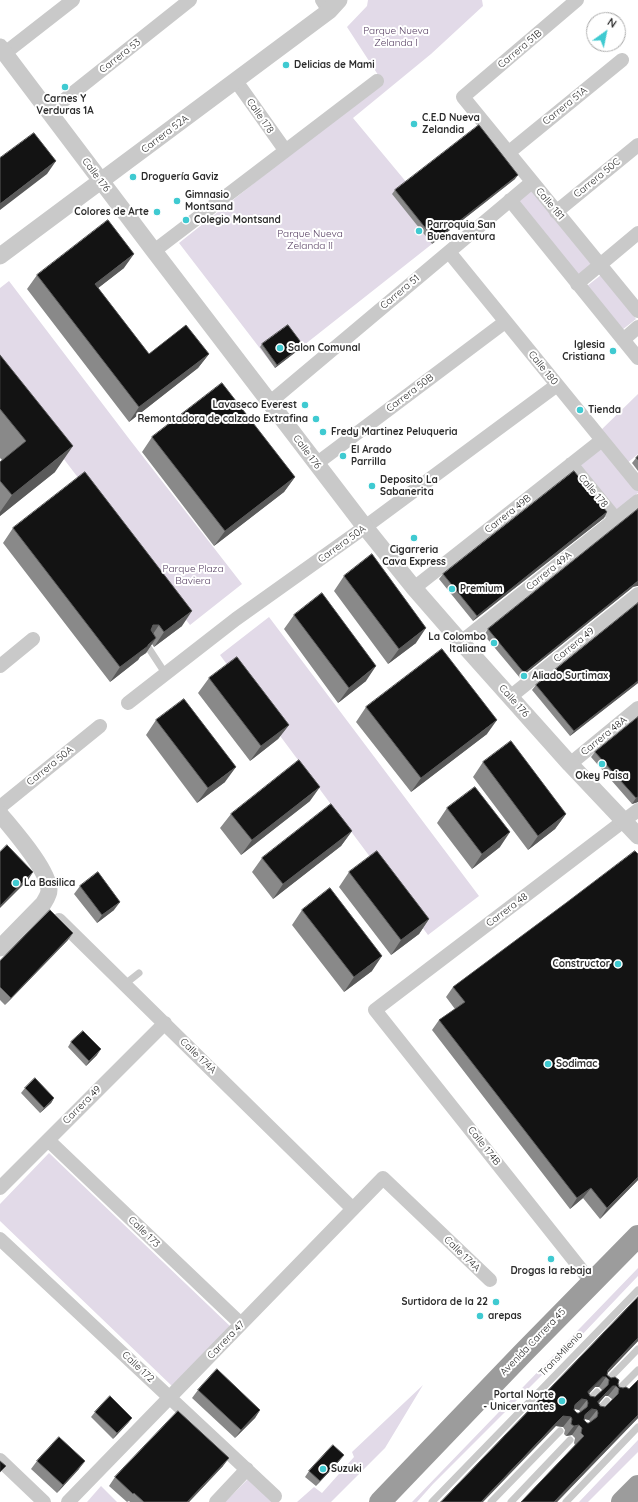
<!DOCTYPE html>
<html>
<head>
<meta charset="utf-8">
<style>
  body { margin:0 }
  #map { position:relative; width:638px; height:1502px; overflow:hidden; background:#fff; font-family:Quicksand,sans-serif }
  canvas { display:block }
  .north { position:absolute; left:586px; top:12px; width:40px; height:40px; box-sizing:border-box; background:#fff; border:1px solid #ababab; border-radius:50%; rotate:33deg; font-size:11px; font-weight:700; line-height:16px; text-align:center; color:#2c2c2c }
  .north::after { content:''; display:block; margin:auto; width:14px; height:18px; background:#3fcad1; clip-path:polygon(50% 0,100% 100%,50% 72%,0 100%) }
</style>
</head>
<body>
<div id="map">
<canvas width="638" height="1502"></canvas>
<div class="north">N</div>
</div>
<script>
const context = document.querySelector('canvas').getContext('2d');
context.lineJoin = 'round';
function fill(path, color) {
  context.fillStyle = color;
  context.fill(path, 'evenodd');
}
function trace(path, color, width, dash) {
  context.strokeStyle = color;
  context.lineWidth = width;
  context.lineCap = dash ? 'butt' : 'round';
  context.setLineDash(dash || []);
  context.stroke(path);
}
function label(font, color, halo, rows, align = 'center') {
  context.font = font + ' Quicksand,sans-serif';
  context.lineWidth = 4;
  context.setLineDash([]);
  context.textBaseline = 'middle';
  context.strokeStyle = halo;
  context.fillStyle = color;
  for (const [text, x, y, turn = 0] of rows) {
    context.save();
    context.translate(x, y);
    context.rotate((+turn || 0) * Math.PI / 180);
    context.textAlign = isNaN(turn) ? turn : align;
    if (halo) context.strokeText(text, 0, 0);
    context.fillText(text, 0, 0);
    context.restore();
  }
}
fill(new Path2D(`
  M368,0H482L483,6L431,54L353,118L407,183L393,194L432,244L275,368L179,243L382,81L347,27L367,6Z
  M532,187L594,263L578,276L515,200Z
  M601,275L636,319L622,330L587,286Z
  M9,281L130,440L242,584L190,625L0,375V288Z
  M638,394V454L626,464L599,432Z
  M601,444L638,488V493L616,511L577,463Z
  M269,617L479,896L428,935L220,655Z
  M49,1153L231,1327L173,1387L0,1221V1204Z
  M638,1268V1276L579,1338L433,1484L417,1502H412Z
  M423,1385L385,1448L331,1502H297L314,1487L322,1493L354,1457L352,1452Z
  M638,1440V1452L588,1502H579Z
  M249,1478L278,1502H225Z
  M101,1486L117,1502H87Z`), '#e2dae8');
trace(new Path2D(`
  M146,644L165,673
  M125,984L139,973
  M604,1384L638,1349
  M615,1393L638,1370
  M586,1403L597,1392
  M597,1412L607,1401
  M432,1502L638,1290
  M491,1502L560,1431
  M511,1502L570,1440
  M566,1502L638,1427`), '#c9c9c9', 7);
trace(new Path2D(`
  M322,0L329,11
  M577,0L463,97L638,311
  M5,53L73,0
  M236,81L285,150
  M49,112L190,0
  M508,153L622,60
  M510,200L638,358
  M556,212L638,145
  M154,251L377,81
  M449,252L638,484
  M577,284L638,233
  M623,340L638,327
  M269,403L532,182
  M316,464L505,322
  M571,464L615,518
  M414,588L602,440
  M461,642L638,501
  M0,666L33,639
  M510,697L638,594
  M128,703L236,619L365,527L557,385
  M570,764L638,708
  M0,807L100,726
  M59,920L353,1209
  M48,1140L241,1324
  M0,1188L165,1023
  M0,1239L275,1496
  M592,1283L375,1010L638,810
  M0,1460L44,1502
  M68,1502L383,1178L490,1280
  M216,1502L247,1469`), '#c9c9c9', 14);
trace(new Path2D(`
  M0,47L154,251L365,527L414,588L461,642L570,764L638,836
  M0,256L329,11L339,0
  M0,814C13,830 49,870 49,890C49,895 46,899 43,904L0,948`), '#c9c9c9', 17);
trace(new Path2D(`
  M380,1502L523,1353L638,1236
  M622,1502L638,1486`), '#9c9c9c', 22);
fill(new Path2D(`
  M515,179L432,244L392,194L395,190Z
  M124,268L98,288L149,354H209L198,368L129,422L27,289L37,275Z
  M262,344L303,345L301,348L275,368L260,347Z
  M0,355L55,472L0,516V462L2,460L0,458Z
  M152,437L295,477L284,492L214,546L142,452Z
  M638,456V471L632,463L636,458Z
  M607,512L604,518L473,621L439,579L443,574Z
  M13,528L182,626L154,647L152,644L146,653L140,657L138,660L110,682L3,543Z
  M344,576L416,643L388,664L334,591Z
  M637,586L633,587L520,678L484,635L488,629Z
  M294,615L366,681L338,703L284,629Z
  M209,678L289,725L278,739L250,761L198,693Z
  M638,683L570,736L532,690L536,685Z
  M366,707L487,734L411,792L356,722Z
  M638,717V802L632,804L591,757L595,752Z
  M156,720L225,782L197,803L146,735Z
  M483,762L566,814L555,829L528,850L473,777Z
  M310,801L241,855L220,828L231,814Z
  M447,808L500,847L472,869L437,823Z
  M352,831L341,846L273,899L252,872L262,858Z
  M638,854V1180L600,1219L583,1198L570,1209L432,1030L439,1020L455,1009L446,997L453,987Z
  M349,872L429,919L419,934L391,955L339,887Z
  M80,886L114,910L97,923L74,894Z
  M302,910L372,971L344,992L292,925Z
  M68,940L5,1005L0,1000V961Z
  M71,1042L97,1055L86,1066L68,1047Z
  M25,1088L54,1098L51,1103L40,1113L21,1093Z
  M638,1297V1341L607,1373V1375L618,1384L619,1387L629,1389L638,1380V1418L557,1502H521L575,1445L574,1443L575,1438L572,1435L566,1436L564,1434L565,1430L563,1427L556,1426ZM595,1387H599L602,1390V1391L595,1397L590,1396L589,1394ZM605,1396H608L612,1399L611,1401L605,1407L600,1406L599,1403ZM575,1409L579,1410L580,1412L579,1413H577L574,1410ZM585,1419L589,1420L590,1422L589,1423H587L584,1420Z
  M198,1390L260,1410L255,1418L235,1438L192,1398Z
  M95,1412L132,1418L128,1423L113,1439L91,1417Z
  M340,1460L316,1486L305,1477L309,1471Z
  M37,1461L79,1469L57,1493L31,1469Z
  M223,1466L189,1502H130L129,1501L127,1502L109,1486L115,1477Z`), '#898989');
fill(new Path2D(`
  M56,161L47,174L0,210V204Z
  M518,175L515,179L432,244L435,240Z
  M134,254L124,268L84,299L95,284Z
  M303,345L301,348L275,368L277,365Z
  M209,354L198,368L129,422L139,407Z
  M73,446L55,472L0,516V512L12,495Z
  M295,477L284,492L214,546L225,531Z
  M607,512L604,518L473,621L477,616Z
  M638,581V586H637L633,587L520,678L524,673Z
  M192,611L182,626L154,647L164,632Z
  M153,625H159L149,640H143Z
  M426,628L416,643L388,664L399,649Z
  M156,638L146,653L140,657L138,660L110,682L120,667Z
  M376,666L366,681L338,703L349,688Z
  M638,681V683L570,736L574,731Z
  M497,720L487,734L411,792L421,778Z
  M289,725L278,739L250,761L261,746Z
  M236,767L225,782L197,803L208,788Z
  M320,787L310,801L241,855L252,840Z
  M638,797V802L632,804L636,798Z
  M566,814L555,829L528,850L538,836Z
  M352,831L341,846L273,899L283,884Z
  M510,832L500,847L472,869L482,854Z
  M33,872L28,880L0,908V906Z
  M120,902L114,910L97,923L102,915Z
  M429,919L419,934L391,955L401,940Z
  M73,933L68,940L5,1005L11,998Z
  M382,956L372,971L344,992L354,977Z
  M101,1049L97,1055L86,1066L89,1061Z
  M54,1098L51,1103L40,1113L44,1108Z
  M638,1177V1180L600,1219L607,1208Z
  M591,1188L583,1198L570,1209L577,1198Z
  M638,1338V1341L604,1377H606L599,1387H595L584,1399L587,1400L579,1410L575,1409L567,1415L575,1405L582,1399L608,1370Z
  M613,1386H616L608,1396H605L594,1409L597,1410L589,1420L585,1419L578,1425H579L572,1435L566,1436L574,1426L598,1402Z
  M260,1410L255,1418L235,1438L241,1430Z
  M638,1415V1418L557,1502H554Z
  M563,1416L571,1417L563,1427L556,1426L483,1502H481Z
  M132,1418L128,1423L113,1439L117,1433Z
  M344,1455L340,1460L316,1486L320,1481Z
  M229,1458L223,1466L189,1502H187Z
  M85,1461L79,1469L57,1493L63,1485Z`), '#5a5a5a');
const building = new Path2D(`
  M479,125L518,175L435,240L395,190Z
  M34,133L56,161L0,204V158Z
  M108,220L134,254L95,284L149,354L186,325L209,354L139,407L37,275Z
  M288,325L303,345L277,365L262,344Z
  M0,355L73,446L12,495L0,481V462L26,441L0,409Z
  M222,383L295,477L225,531L152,437Z
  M638,456V460L636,458Z
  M574,471L607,512L477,616L443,574Z
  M85,472L192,611L164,632L159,625H153L151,630L156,638L148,645V646L120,667L13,528Z
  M638,509V581L524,673L488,629Z
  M372,554L426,628L399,649L344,576Z
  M322,593L376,666L349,688L294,615Z
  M638,603V681L574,731L536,685Z
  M442,649L497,720L421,778L366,707Z
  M237,657L289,725L261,746L209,678Z
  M184,699L236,767L208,788L156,720Z
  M638,717V797L636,798L595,752Z
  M511,741L566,814L538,836L483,762Z
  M299,760L320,787L252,840L231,814Z
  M475,787L510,832L482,854L447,808Z
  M331,804L352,831L283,884L262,858Z
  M7,845L33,872L0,906V852Z
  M377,851L429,919L401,940L349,872Z
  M635,851L638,854V1177L607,1208L591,1188L577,1198L439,1020L465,1002L453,987L566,903Z
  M98,872L120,902L102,915L80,886Z
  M330,888L382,956L354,977L302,910Z
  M50,910L73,933L11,998L0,987V961Z
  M83,1031L101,1049L89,1061L71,1042Z
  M35,1078L54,1098L44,1108L25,1088Z
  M638,1297V1338L608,1370L607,1375L611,1378L615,1377L619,1380L618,1384L619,1387L623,1388L626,1387L629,1389L638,1380V1415L554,1502H521L584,1436L581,1433L582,1428L579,1425L574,1426L571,1424L572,1419L571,1417L563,1416L481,1502H441ZM603,1377H606L609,1380L608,1385L595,1397L590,1396L588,1392ZM613,1386H616L619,1389L618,1394L605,1407L600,1406L598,1402ZM582,1399L587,1400L588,1403L587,1407L579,1413H577L574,1410L575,1405ZM592,1409L597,1410L598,1413L597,1417L589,1423H587L584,1420L585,1415Z
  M217,1369L260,1410L241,1430L198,1390Z
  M110,1396L132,1418L117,1433L95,1412Z
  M178,1411L229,1458L187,1502H144L134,1493L133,1494L115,1477Z
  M59,1437L85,1461L63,1485L37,1461Z
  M333,1445L344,1455L320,1481L309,1471Z
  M0,1461L6,1466L0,1472Z`);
fill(building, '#131313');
trace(building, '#5a5a5a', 1);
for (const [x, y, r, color] of [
  [286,65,4,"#3fcad1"],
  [65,87,4,"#3fcad1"],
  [414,124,4,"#3fcad1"],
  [133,177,4,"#3fcad1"],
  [177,201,4,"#3fcad1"],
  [157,212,4,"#3fcad1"],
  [186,220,4,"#3fcad1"],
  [419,231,4,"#3fcad1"],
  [280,348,4,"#3fcad1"],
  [613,351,4,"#3fcad1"],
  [305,405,4,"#3fcad1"],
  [580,410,4,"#3fcad1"],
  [316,419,4,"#3fcad1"],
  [323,432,4,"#3fcad1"],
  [343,456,4,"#3fcad1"],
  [372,486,4,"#3fcad1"],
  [414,538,4,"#3fcad1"],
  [452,589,4,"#3fcad1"],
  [494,643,4,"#3fcad1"],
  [524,676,4,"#3fcad1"],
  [602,764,4,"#3fcad1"],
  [16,883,4,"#3fcad1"],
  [618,964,4,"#3fcad1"],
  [548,1064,4,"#3fcad1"],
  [551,1259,4,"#3fcad1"],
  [496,1302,4,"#3fcad1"],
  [480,1316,4,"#3fcad1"],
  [562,1401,4,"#3fcad1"],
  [323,1469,4,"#3fcad1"]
]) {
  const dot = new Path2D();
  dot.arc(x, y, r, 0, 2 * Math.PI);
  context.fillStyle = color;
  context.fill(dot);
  trace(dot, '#fff', 1.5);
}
label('10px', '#563e62', '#fff', [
  ["Parque Nueva",396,31],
  ["Zelanda I",396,43],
  ["Parque Nueva",310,234],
  ["Zelanda II",310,246],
  ["Parque Plaza",193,569],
  ["Baviera",193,581]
]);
label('10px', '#2c2c2c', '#fff', [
  ["Carrera 51B",520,49,-40],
  ["Carrera 53",120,56,-38],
  ["Carrera 51A",565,106,-39],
  ["Calle 178",260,116,55],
  ["Carrera 52A",165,134,-37],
  ["Calle 176",96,175,53],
  ["Carrera 50C",597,178,-39],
  ["Calle 181",550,204,50],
  ["Carrera 51",400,292,-40],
  ["Calle 180",543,368,51],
  ["Carrera 50B",410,393,-37],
  ["Calle 176",307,452,53],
  ["Calle 178",593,491,50],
  ["Carrera 49B",508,514,-38],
  ["Carrera 50A",342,544,-36],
  ["Carrera 49A",549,571,-39],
  ["Carrera 49",574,645,-39],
  ["Calle 176",514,701,48],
  ["Carrera 48A",604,736,-39],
  ["Carrera 50A",50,766,-39],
  ["Carrera 48",507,910,-37],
  ["Calle 174A",198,1056,44],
  ["Carrera 49",82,1105,-45],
  ["Calle 174B",484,1146,52],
  ["Calle 173",144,1232,44],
  ["Calle 174A",462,1254,44],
  ["Carrera 47",226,1340,-46],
  ["Avenida Carrera 45",533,1342,-46],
  ["TransMilenio",561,1354,-46],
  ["Calle 172",138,1367,43]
]);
label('bold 10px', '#2c2c2c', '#fff', [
  ["Delicias de Mami",294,65],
  ["Carnes Y",65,99,"center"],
  ["Verduras 1A",65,111,"center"],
  ["C.E.D Nueva",422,118],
  ["Zelandia",422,130],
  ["Droguería Gaviz",141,177],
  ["Gimnasio",185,195],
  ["Montsand",185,207],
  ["Colores de Arte",149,212,"right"],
  ["Colegio Montsand",194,220],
  ["Parroquia San",427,225],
  ["Buenaventura",427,237],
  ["Iglesia",605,345,"right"],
  ["Cristiana",605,357,"right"],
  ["Salon Comunal",288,348],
  ["Lavaseco Everest",297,405,"right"],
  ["Tienda",588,410],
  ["Remontadora de calzado Extrafina",308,419,"right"],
  ["Fredy Martinez Peluqueria",331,432],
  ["El Arado",351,450],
  ["Parrilla",351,462],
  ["Deposito La",380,480],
  ["Sabanerita",380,492],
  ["Cigarreria",414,550,"center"],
  ["Cava Express",414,562,"center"],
  ["Premium",460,589],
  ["La Colombo",486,637,"right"],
  ["Italiana",486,649,"right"],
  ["Aliado Surtimax",532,676],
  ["Okey Paisa",602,776,"center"],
  ["La Basilica",24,883],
  ["Constructor",610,964,"right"],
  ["Sodimac",556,1064],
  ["Drogas la rebaja",551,1271,"center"],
  ["Surtidora de la 22",488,1302,"right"],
  ["arepas",488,1316],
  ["Portal Norte",554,1395,"right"],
  ["- Unicervantes",554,1407,"right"],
  ["Suzuki",331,1469]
], 'left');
</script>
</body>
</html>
